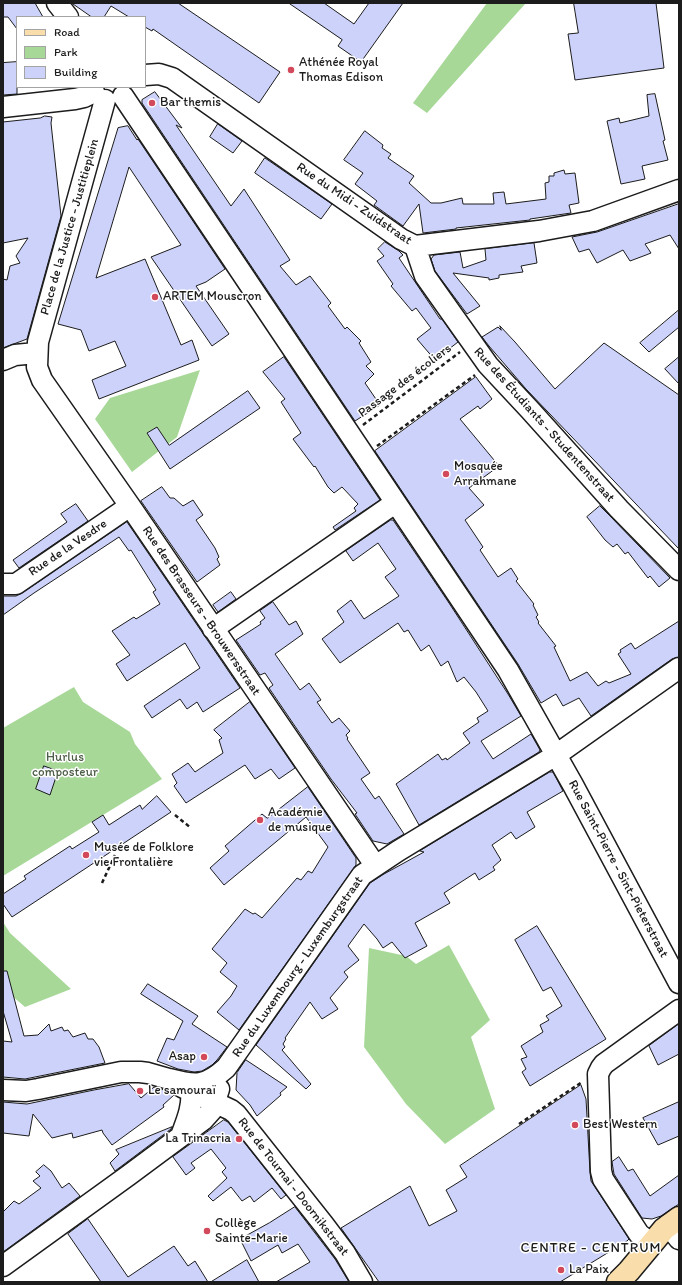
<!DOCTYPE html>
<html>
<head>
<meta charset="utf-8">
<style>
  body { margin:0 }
  #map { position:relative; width:682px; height:1285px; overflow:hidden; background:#fff; font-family:Itim,sans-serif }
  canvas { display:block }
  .frame { position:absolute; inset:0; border:4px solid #1c1c1c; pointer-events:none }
  .legend { position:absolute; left:16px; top:16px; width:130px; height:72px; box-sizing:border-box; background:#fff; border:1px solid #a4a4a4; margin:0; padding:5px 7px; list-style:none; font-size:12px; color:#1c1c1c }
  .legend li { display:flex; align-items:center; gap:8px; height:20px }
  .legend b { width:20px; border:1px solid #a4a4a4 }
</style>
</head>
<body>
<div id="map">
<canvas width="682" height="1285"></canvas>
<div class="frame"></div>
<ul class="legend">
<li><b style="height:5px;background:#f9deab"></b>Road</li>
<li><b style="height:11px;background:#a7d898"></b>Park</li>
<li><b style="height:11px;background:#cdd2fb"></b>Building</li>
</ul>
</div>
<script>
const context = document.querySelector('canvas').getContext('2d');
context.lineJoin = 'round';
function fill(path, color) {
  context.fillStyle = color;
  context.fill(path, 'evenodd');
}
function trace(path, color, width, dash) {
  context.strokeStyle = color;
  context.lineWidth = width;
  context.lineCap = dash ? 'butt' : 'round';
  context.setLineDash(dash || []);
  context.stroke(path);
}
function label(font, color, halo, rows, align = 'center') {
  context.font = font + ' Itim,sans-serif';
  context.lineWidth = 3;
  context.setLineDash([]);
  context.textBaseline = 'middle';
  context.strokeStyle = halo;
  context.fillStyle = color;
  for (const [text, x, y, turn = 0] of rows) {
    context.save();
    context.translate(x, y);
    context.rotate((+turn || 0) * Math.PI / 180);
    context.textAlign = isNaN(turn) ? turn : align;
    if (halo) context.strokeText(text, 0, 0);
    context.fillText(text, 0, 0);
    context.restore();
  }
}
fill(new Path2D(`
  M487,3H526L427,113L413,103Z
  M200,370L177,437L132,472L95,419L110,398Z
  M74,687L83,702L130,732L135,744L162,779L3,876V728Z
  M3,922L10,933L71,989L25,1007L3,988Z
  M449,945L490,1020L471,1037L495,1109L445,1144L406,1104L364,1047L369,948L406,956L416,964Z`), '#a7d898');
const building = new Path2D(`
  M3,3H35L43,17H17V29L8,17H3Z
  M72,3H178L280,72L259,103L153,29L152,31L145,27V17H129L111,6L104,17H92Z
  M289,3H324L354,24L369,3H403L361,62L338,46L342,40Z
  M574,3H656L664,68L575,80L568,34L578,33Z
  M17,62V94L3,95V63Z
  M155,92L182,128L176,125L231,206L244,189L290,260L280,266L296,285L310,276L331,303L328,306L345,329L347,327L361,341L359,343L371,362L366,366L374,374L365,383L380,405L355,421L142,103V100Z
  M655,94L665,140L663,141L668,160L642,166L645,179L621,184L607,121L619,118L620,123L649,116L647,95Z
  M45,116L52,117L51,123L61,216L27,339L3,348V279L7,280L10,266L20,263L16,256L28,238L3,243V122L40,118Z
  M218,124L242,141L233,153L210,137Z
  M128,126L137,140L138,139L225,269L206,282L196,286L229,334L212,346L151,257L181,245L129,167L96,278L145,259L181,345L192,340L199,360L99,399L92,380L126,366L115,341L89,351L81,330L58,324L118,128Z
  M365,131L383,145L382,148L391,154L388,158L414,176L409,183L431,203H441L462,198L463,204H494L493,193L504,192L506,204L546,199L545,183L549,182V176H554V173L564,170L565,174L575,173L579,203L569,205L571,213L530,219V220L456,228V229L423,233L419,204L403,226L374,205L377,201L355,184L363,173L344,160Z
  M265,158L332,204L321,219L255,173Z
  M679,204V249L670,235L645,244L651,253L646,255L630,261L623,250L597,263L589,249L579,252L572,237L597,232Z
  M385,242L399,251L403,255L399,258L440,319H442L458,342L435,360L417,339L431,328L416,308L412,311L391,286L393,284L377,261L384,256L378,249Z
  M534,243L537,263L521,266L523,272L499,275V278L489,280V278L453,273L480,306L467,314L435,271L431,259L434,255L460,252L463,268L486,260L485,249Z
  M679,310V327L649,352L640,343Z
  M500,326L515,342L555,389L604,343L679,395V549L526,389L489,346L482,337L498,327L501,330Z
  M284,357L380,500L335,530L333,527L356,511L354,508L358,504L342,487L334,493L328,487L315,466L314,467L293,439L301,433L281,402L285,399L263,372Z
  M679,357V384L665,369Z
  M476,377L492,399L480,409L478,406L460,419L499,466L469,488L484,505L465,520L483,547L480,550L498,577L511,568L518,579L516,581L534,604L533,605L538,615L536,617L539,622L538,623L556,646L554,647L570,681L587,672L598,686L606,681L609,683L631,674L618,654L621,652L620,650L631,643L635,649L679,621V657L672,659L591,716L579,698L563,706L556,694L541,703L518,664L375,451Z
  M248,391L260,408L170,469L147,433L157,427L169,445Z
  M162,487L170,498H174L183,506L193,500L203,515L196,520L215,548L219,557L217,559L220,565L197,582L141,501Z
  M76,504L88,521L19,568L13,560L67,522L61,514Z
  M600,506L611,517L670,578L659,587L650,576L648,578L628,552L625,554L617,544L613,547L605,540L587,517Z
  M391,520H393L449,603L508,694L521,716L481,741L493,759L531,734L540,750L539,752L419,825L396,784L438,754L442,760L446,758L447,760L470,743L463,733L479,722L477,718L488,711L476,692L464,677L457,682L448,661L441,666L429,645L421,651L408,630L404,632L398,623L340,663L322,639L344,622L337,611L351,600L364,619L399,596L385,577L396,569L378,543L353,561L346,551Z
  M127,522L240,688L203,712L197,702L187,709L180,699L152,718L144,706L200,668L185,643L127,681L116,664L130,655L112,631L134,617L136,619L160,604L153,592L156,590L131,550L129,551L119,537L34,593L3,615V596H16L22,593Z
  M231,592L236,599L218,612L213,605Z
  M273,602L289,625L296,621L303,634L275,654L300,690L309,683L321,700L317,702L332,723L339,718L350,731L346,735L348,738L347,739L370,773L361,779L375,799L379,796L404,834L387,844L373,841L355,814L357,813L331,779L269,688L273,685L265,673L260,675L236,640L261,624L260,622L265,618L260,611Z
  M250,702L295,768L279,779L271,769L255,779L245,765L186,803L174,786L177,783L172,774L188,763L195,772L223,753L219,740L222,738L214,730Z
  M44,766L58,771L50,795L36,789Z
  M550,772H553L563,791L527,812L535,827L516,839L511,832L492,845L501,860L493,867L495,870L479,880L475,873L444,893L450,903L415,923L427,946L405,958L392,942L383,948L377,939L364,924L348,946L359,960L344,972L348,977L330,998L338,1009L322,1019L310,1002L285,1038L286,1039L283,1044L285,1047L282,1050L311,1084L306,1089L256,1045L370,883L384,874L424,852L420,851Z
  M308,787L356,858V865L239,1030L217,1012L231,996L237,986L220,972L227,963L212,949L245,909L253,914L255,913L262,918L297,878L301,880L308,871L312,873L328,847L306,817L224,885L210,868L229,851L225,846L262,814L267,818Z
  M157,796L171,812L12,917L3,904V894L26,879L24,876L70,846L72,849L99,832L92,822L103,815L109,825L140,805L142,809Z
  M537,926L606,1039L530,1086L522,1072L526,1069L521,1059L527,1057L521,1046L543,1032L540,1025L549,1020L546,1016L562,1006L551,987L543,991L515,940Z
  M3,971H7L24,1036L38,1035L49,1024L51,1031L62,1027L64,1031L68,1030L73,1037L85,1033L88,1039H93L99,1047L105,1063L25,1079L3,1077V1041L12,1042L3,1011Z
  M148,984L198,1016L192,1024L227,1047L217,1060L212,1065L202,1071L194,1072L178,1069L157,1061L167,1038L174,1040L183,1021L141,994Z
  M679,1024V1054L658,1065L649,1046Z
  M246,1060L287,1087L280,1093L281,1095L257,1116L250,1105L236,1090L237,1073Z
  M129,1084L141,1098L154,1087L164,1090L174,1095L163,1105L164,1107L112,1145L103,1133L102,1130L73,1138L72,1133L52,1138L33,1114L29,1136L3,1133V1102L27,1104L94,1090Z
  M581,1085L586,1099L590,1172L591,1181L629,1239L627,1241L560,1282H379L341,1228L410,1186L429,1226L457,1211L446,1190L467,1177L460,1166Z
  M679,1102V1136L658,1145L643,1118Z
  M224,1120L228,1122L286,1195L281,1199L272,1188L254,1202L250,1196L242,1201L231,1187L213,1201L208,1196L227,1178L222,1172L226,1168L211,1149L191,1163L195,1168L186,1175L173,1157Z
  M172,1127L171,1129L115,1171L110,1163L119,1154L116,1150Z
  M619,1157L628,1171L633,1169L650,1196L679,1175V1204L661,1216L652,1219L642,1218L614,1174L612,1162Z
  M44,1165L51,1171L62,1188L69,1183L80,1196L3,1252V1212L14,1201L19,1204L41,1188L33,1181L40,1176L36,1172Z
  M295,1207L335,1259L349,1282H276L310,1262L298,1244L282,1253L278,1245L251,1261L240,1239L269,1223Z
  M88,1219L128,1277L174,1246L188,1266L195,1261L208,1282H101L68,1234Z
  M247,1260L259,1282H211Z`);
fill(building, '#cdd2fb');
trace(building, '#1c1c1c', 1);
const minor = new Path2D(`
  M57,3L68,17
  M145,75L159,74L172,78L401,239L415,246L539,231L593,221L679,190
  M123,96L508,670L573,785L679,983
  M105,100L38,342L37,367L42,380L130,506L375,865
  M3,107L75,99L84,97L94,92
  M415,246L425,276L488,365L530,410L619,509L679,570
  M3,360L15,355L36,353
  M3,584H16L130,506
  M213,629L395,503
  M169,1079C196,1086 205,1087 226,1068L362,875L398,851L556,755L679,668
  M3,1090L26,1091L38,1089L121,1072H140L148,1073L169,1079L182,1087L231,1110L236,1114L324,1225L345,1253L362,1282
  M181,1136C186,1122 193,1107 191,1091
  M668,1225L679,1239
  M652,1244L639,1234L603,1179L601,1171L598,1074L601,1068L604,1064L679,1010
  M3,1266L129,1175L203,1120L212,1110L219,1089`);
const major = new Path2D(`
  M618,1282L629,1271L664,1229L679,1218`);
trace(minor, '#1c1c1c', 23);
trace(major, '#1c1c1c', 25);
trace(new Path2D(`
  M363,425L460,352
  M377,446L475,375
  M175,815L191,828
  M102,883L115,855
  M519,1124L582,1082`), '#1c1c1c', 2.5, [4, 3]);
trace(minor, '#fff', 20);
trace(major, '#f9deab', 22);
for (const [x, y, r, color] of [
  [291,70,4,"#d1495b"],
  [152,103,4,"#d1495b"],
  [155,297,4,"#d1495b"],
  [446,474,4,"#d1495b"],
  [260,820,4,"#d1495b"],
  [86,855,4,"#d1495b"],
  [204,1057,4,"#d1495b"],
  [140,1091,4,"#d1495b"],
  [575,1125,4,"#d1495b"],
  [239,1139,4,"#d1495b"],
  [207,1231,4,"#d1495b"],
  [561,1270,4,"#d1495b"]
]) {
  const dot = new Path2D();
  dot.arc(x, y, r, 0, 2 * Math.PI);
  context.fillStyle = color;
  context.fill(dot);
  trace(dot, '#fff', 1.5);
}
label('13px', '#1c1c1c', '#fff', [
  ["Athénée Royal",299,63],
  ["Thomas Edison",299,78],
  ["Bar themis",160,103],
  ["ARTEM Mouscron",163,297],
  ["Mosquée",454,467],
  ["Arrahmane",454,482],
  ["Académie",268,813],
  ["de musique",268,828],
  ["Musée de Folklore",94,848],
  ["vie Frontalière",94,863],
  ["Asap",196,1057,"right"],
  ["Le samouraï",148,1091],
  ["Best Western",583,1125],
  ["La Trinacria",231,1139,"right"],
  ["Collège",215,1224],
  ["Sainte-Marie",215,1239],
  ["La Paix",569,1270]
], 'left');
label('13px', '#1c1c1c', '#fff', [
  ["Rue du Midi - Zuidstraat",354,204,34],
  ["Place de la Justice - Justitieplein",70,227,-74],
  ["Passage des écoliers",405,381,-37],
  ["Rue des Étudiants - Studentenstraat",544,425,48],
  ["Rue de la Vesdre",68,548,-34],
  ["Rue des Brasseurs - Brouwersstraat",201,611,56],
  ["Rue Saint-Pierre - Sint-Pieterstraat",618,869,62],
  ["Rue du Luxembourg - Luxemburgstraat",298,967,-55],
  ["Rue de Tournai - Doornikstraat",293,1187,52]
]);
label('13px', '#4d5e47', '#fff', [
  ["Hurlus",65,758],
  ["composteur",65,773]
]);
context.letterSpacing = '1px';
label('14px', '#1c1c1c', '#fff', [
  ["CENTRE - CENTRUM",591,1248]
]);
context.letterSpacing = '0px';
</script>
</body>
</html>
